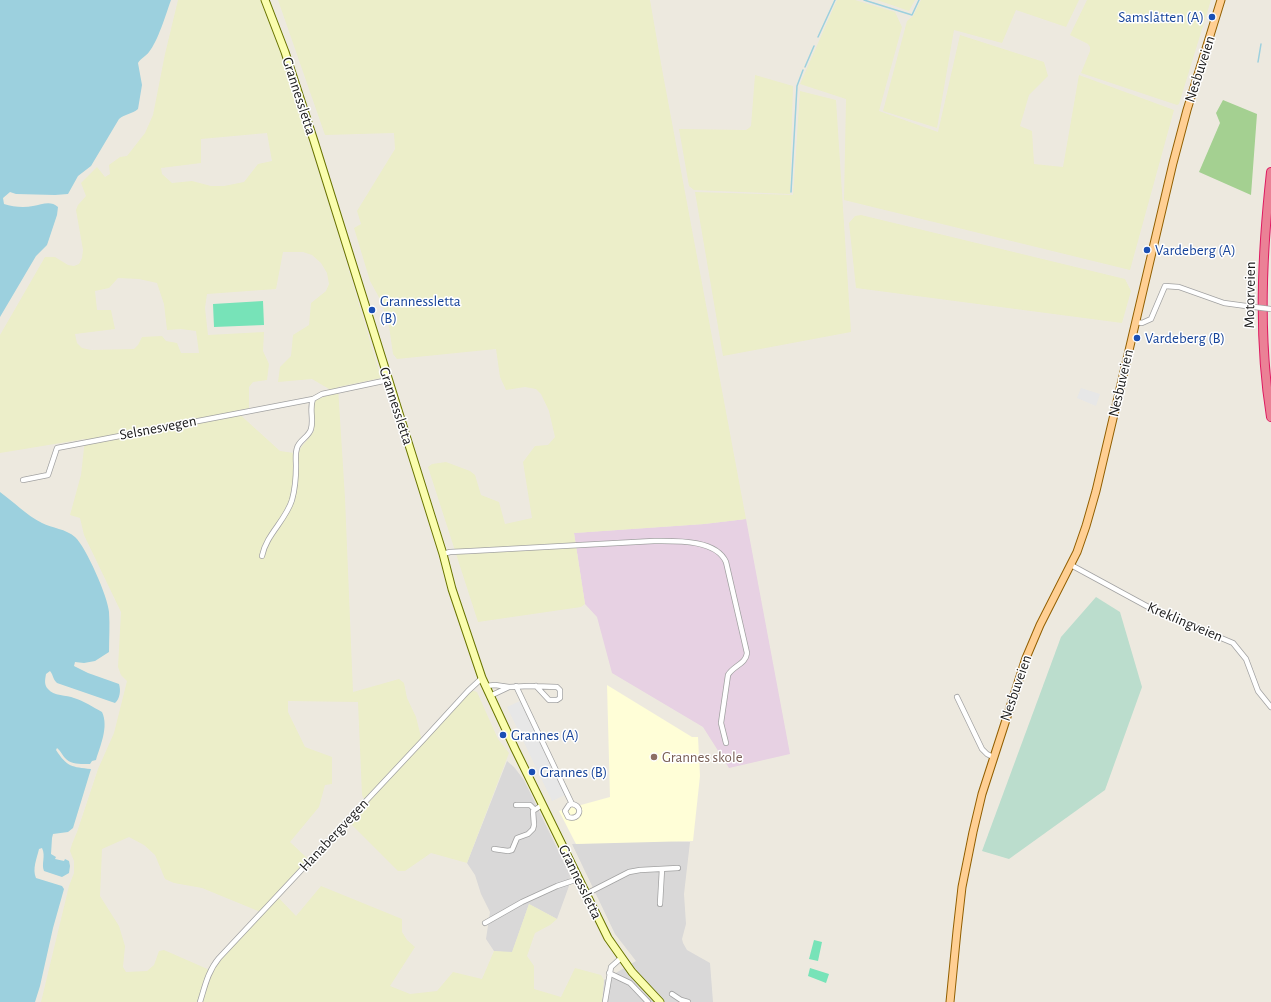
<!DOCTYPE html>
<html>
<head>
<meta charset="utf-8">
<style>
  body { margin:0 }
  canvas { display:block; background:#ede9df }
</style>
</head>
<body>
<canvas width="1271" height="1002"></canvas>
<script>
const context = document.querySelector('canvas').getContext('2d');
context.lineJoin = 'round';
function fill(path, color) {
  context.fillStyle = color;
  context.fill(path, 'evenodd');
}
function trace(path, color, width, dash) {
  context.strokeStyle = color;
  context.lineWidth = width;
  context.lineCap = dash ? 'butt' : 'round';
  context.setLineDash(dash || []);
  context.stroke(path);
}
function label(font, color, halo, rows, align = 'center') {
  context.font = font + ' "Alegreya Sans",sans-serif';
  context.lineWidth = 3;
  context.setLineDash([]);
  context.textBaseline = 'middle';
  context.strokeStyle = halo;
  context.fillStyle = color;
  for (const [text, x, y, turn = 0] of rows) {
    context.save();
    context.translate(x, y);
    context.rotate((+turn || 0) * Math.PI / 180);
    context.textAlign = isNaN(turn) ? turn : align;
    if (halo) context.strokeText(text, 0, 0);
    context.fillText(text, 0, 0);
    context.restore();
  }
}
fill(new Path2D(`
  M507,761L514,767L524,780L570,875L569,886L557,919L529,904L512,953L494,951L486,939L490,912L481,894L475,875L467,863Z
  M644,840L690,842L684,894L686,924L682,939L683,943L687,950L710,963L713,1002H602L604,980L636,961L615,934L572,844Z`), '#d9d8d8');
fill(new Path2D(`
  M746,519L790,754L729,768L703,727L612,673L597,617L585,604L574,533L704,524Z`), '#e7d1e3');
fill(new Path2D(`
  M607,685L692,737H698L700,776L693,841L576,844L559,811L610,797Z`), '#fffed7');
fill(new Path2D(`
  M178,0H262L281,54L334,221L381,378L338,387L345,498L353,692L399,679L404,683L407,698L416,717L421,737L425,741L471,690L477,692L498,739L509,753L467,863L431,853L405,871H398L349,822L366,803L362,795L358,702L288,701V712L305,747L332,757V784L325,785L319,807L290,842L308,859L275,894L296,916L321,886L402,919V932L407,940L415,947L390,986L410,994L437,991L453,972L482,979L494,951L512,952L529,904L557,919L550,925L535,933L527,956L534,966V989L561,997L575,968L601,975L604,980L602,1002H41L69,886L74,873V861L70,851L72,844L77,832L98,769L114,733L127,681L121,675L118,667L121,612L84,535L80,518L70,515L81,475L85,439L0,453V335L45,257H55L68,265L74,266L79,264L82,258L83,250L76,210L78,205L86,196L81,183L97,167L105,177L110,174L109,165L120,157L127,156L145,133L153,115L165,54ZM267,133L272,161L258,164L244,182L224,186H211L192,181L172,183L162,174L161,168L201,163V139ZM283,252H303L312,255L321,263L327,273L329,284L326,291L311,303L309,325L293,335L291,356L280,367L278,382L312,379L329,389L331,394L316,400L312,407L314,431L309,438L302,446L299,451L294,453L280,451L236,411L249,408V387L253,382L267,380L269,364L263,351L264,332L208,335L205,308L207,294L276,289ZM118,278L139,279L157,283L164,304L167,330L181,329L196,331L199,353H181L177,343L166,341L162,336L142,337L138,345L134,349L91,350L82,348L77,343L75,334L115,329L111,310H97L95,291L109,288ZM129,837L144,845L155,855L165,879L174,883L202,888L263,913L218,962L212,971L164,950L159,951L154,965L147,971L126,972L123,967L125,946L119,926L100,896L102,849Z
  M278,0H650L662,69L746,519L704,524L574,533L585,604L581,607L478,622L428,467L432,464L446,462L470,471L475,475L481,495L499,502L505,524L532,518L523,462L535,446L548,445L555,437L549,411L541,394L536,389L525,387L506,390L500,377L496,349L397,359L393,354L389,326L381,301L370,281L354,228L361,224L357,211L395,149L394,133L325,135Z
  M837,0H855L895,12L902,27L879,111L938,132L960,35L1044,62L1048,76L1029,95L1020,126L1032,131L1034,164L1063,167L1079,75L1174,110L1130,270L844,200L846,99L800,84Z
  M877,0H915L909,11Z
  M921,0H1079L1066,27L1016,10L1002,43L954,30L937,128L883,111L907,21L913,16Z
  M1087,0H1211L1179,104L1177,105L1081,73L1090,51V47L1088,44L1070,35Z
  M755,75L793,86L790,194L694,190L689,186L679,129L746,130L749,128L751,126Z
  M800,91L836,100L851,332L723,356L695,192L793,195Z
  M861,215L1125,279L1131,291L1122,323L856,288L849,223L855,216Z`), '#eceec9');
fill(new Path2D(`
  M1223,100L1257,114L1251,195L1199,172L1220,123L1216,113Z`), '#a4d091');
fill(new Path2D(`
  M1096,597L1120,612L1142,687L1105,790L1009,859L982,851L1061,637Z`), '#bbddcd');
fill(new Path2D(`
  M263,301L264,325L214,327L213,304Z
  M814,940L822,942L818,961L809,959Z
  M810,968L829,974L826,983L808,976Z`), '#77e3b8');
fill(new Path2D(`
  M1081,388L1100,394L1096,406L1077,398Z
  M520,701L565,795L552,801L507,707Z`), '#e7e7e7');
fill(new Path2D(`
  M0,0H171C166,14 158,41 149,52C146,56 141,58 138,63L142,85L138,109C132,114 125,114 119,119L91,166L78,176L68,194L55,195L16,194L10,192L3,198L4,204C13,207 24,208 33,206C42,205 50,200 58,207L57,215L47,245L36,256L0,317Z
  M0,492C14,502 26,515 42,523C52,528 66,529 75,537C86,547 108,597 109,612C110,625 109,639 109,652L95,661L84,663L75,662L74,666L88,673L119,684C121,690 120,699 115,703L57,683C52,678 54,676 50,671L46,674C45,680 44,685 48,689C53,696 67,695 74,698C84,701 93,707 102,712C109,727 100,746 96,760L92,761L90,764C81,764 71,765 65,758C62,755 61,751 57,748L56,750C67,767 72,767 91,769L73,828L68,832L53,834L52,838L51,854L56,857L55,859L64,861L65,859L69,861L70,866L69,873L62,877L44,871C41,864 46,856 42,848L39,849C37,858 32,869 36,878L62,886L64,889L53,928L40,986L35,1002H0Z`), '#9cd0de');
trace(new Path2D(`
  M864,0L912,15L919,0
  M818,37L835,0
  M1258,62L1261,44
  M805,67L814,46
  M791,192L797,86L803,70`), '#9cd0de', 1.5);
const minor = new Path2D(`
  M1136,322L1142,323L1151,319L1165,286L1179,287L1224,303L1246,306
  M23,480L48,475L57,448L313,399
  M443,554L450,552L471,551L654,541C675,541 716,539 726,562L747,653C746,664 733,666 728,675L721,723L726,743
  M262,556C266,535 286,520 292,500C295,489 296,477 296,466C296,461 295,454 297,448C299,440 309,437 311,429C314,419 309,409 313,399L322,394L388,380
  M1071,565L1152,609L1233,643L1246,659L1258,691L1271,707
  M486,686L495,685L509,687L529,686L557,687L560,690V698L557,700H549L536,686
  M516,686L572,804C584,806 580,821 568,817L565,811L569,805L572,804
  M490,696L509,687
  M957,697L982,749L987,754L993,757
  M516,805H530L534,809
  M494,849L508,851L512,850L517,838L528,834L533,829L534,825L533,811L542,805
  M586,894L629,872L640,870L678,868
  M660,904L662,869
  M485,923L522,902L557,886L578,879
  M609,973L630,983L648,1002
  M672,994L681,1000L688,1002
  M200,1002C205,986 208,971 219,958L424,739L468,691L482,678
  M605,1002L611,967L621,958`);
const secondary = new Path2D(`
  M265,0L285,52L314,141L443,554L452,589L482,678L515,749L608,938L632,972L660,1002`);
const primary = new Path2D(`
  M950,1002L957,931L962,887L973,832L982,794L1026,658L1040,625L1077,552L1086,526L1096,491L1173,163L1187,110L1221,0`);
const motorway = new Path2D(`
  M1271,172C1262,254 1258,336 1271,417`);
trace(minor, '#a2a2a2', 6);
trace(secondary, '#697400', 9);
trace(primary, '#925f00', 9);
trace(motorway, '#df1960', 10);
trace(minor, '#fff', 4.5);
trace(secondary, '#fafdae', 7);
trace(primary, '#ffcf93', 7);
trace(motorway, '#eb8196', 8);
const minorBridge = new Path2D(`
  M1246,306L1271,309`);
trace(minorBridge, '#a2a2a2', 6, []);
trace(minorBridge, '#fff', 4.5);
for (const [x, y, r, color] of [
  [1212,17,4,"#1a4fb4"],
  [1147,250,4,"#1a4fb4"],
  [372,310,4,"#1a4fb4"],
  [1137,338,4,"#1a4fb4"],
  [503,735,4,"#1a4fb4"],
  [654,757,4,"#8d6e63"],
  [532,772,4,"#1a4fb4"]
]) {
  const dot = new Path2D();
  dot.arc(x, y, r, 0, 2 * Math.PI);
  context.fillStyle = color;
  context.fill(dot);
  trace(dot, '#fff', 1.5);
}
label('15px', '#164399', '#fff', [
  ["Samslåtten (A)",1204,17,"right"],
  ["Vardeberg (A)",1155,250],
  ["Grannessletta",380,301],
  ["(B)",380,318],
  ["Vardeberg (B)",1145,338],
  ["Grannes (A)",511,735],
  ["Grannes (B)",540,772]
], 'left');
label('15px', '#1b1b1b', '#fff', [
  ["Nesbuveien",1200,69,-72],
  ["Grannessletta",299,96,72],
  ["Motorveien",1250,295,-89],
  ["Nesbuveien",1121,383,-77],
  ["Grannessletta",396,406,72],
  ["Selsnesvegen",158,428,-11],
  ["Kreklingveien",1185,622,23],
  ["Nesbuveien",1016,688,-71],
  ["Hanabergvegen",334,835,-47],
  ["Grannessletta",580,882,64]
]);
label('15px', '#785e54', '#fff', [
  ["Grannes skole",662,757]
], 'left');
</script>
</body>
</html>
